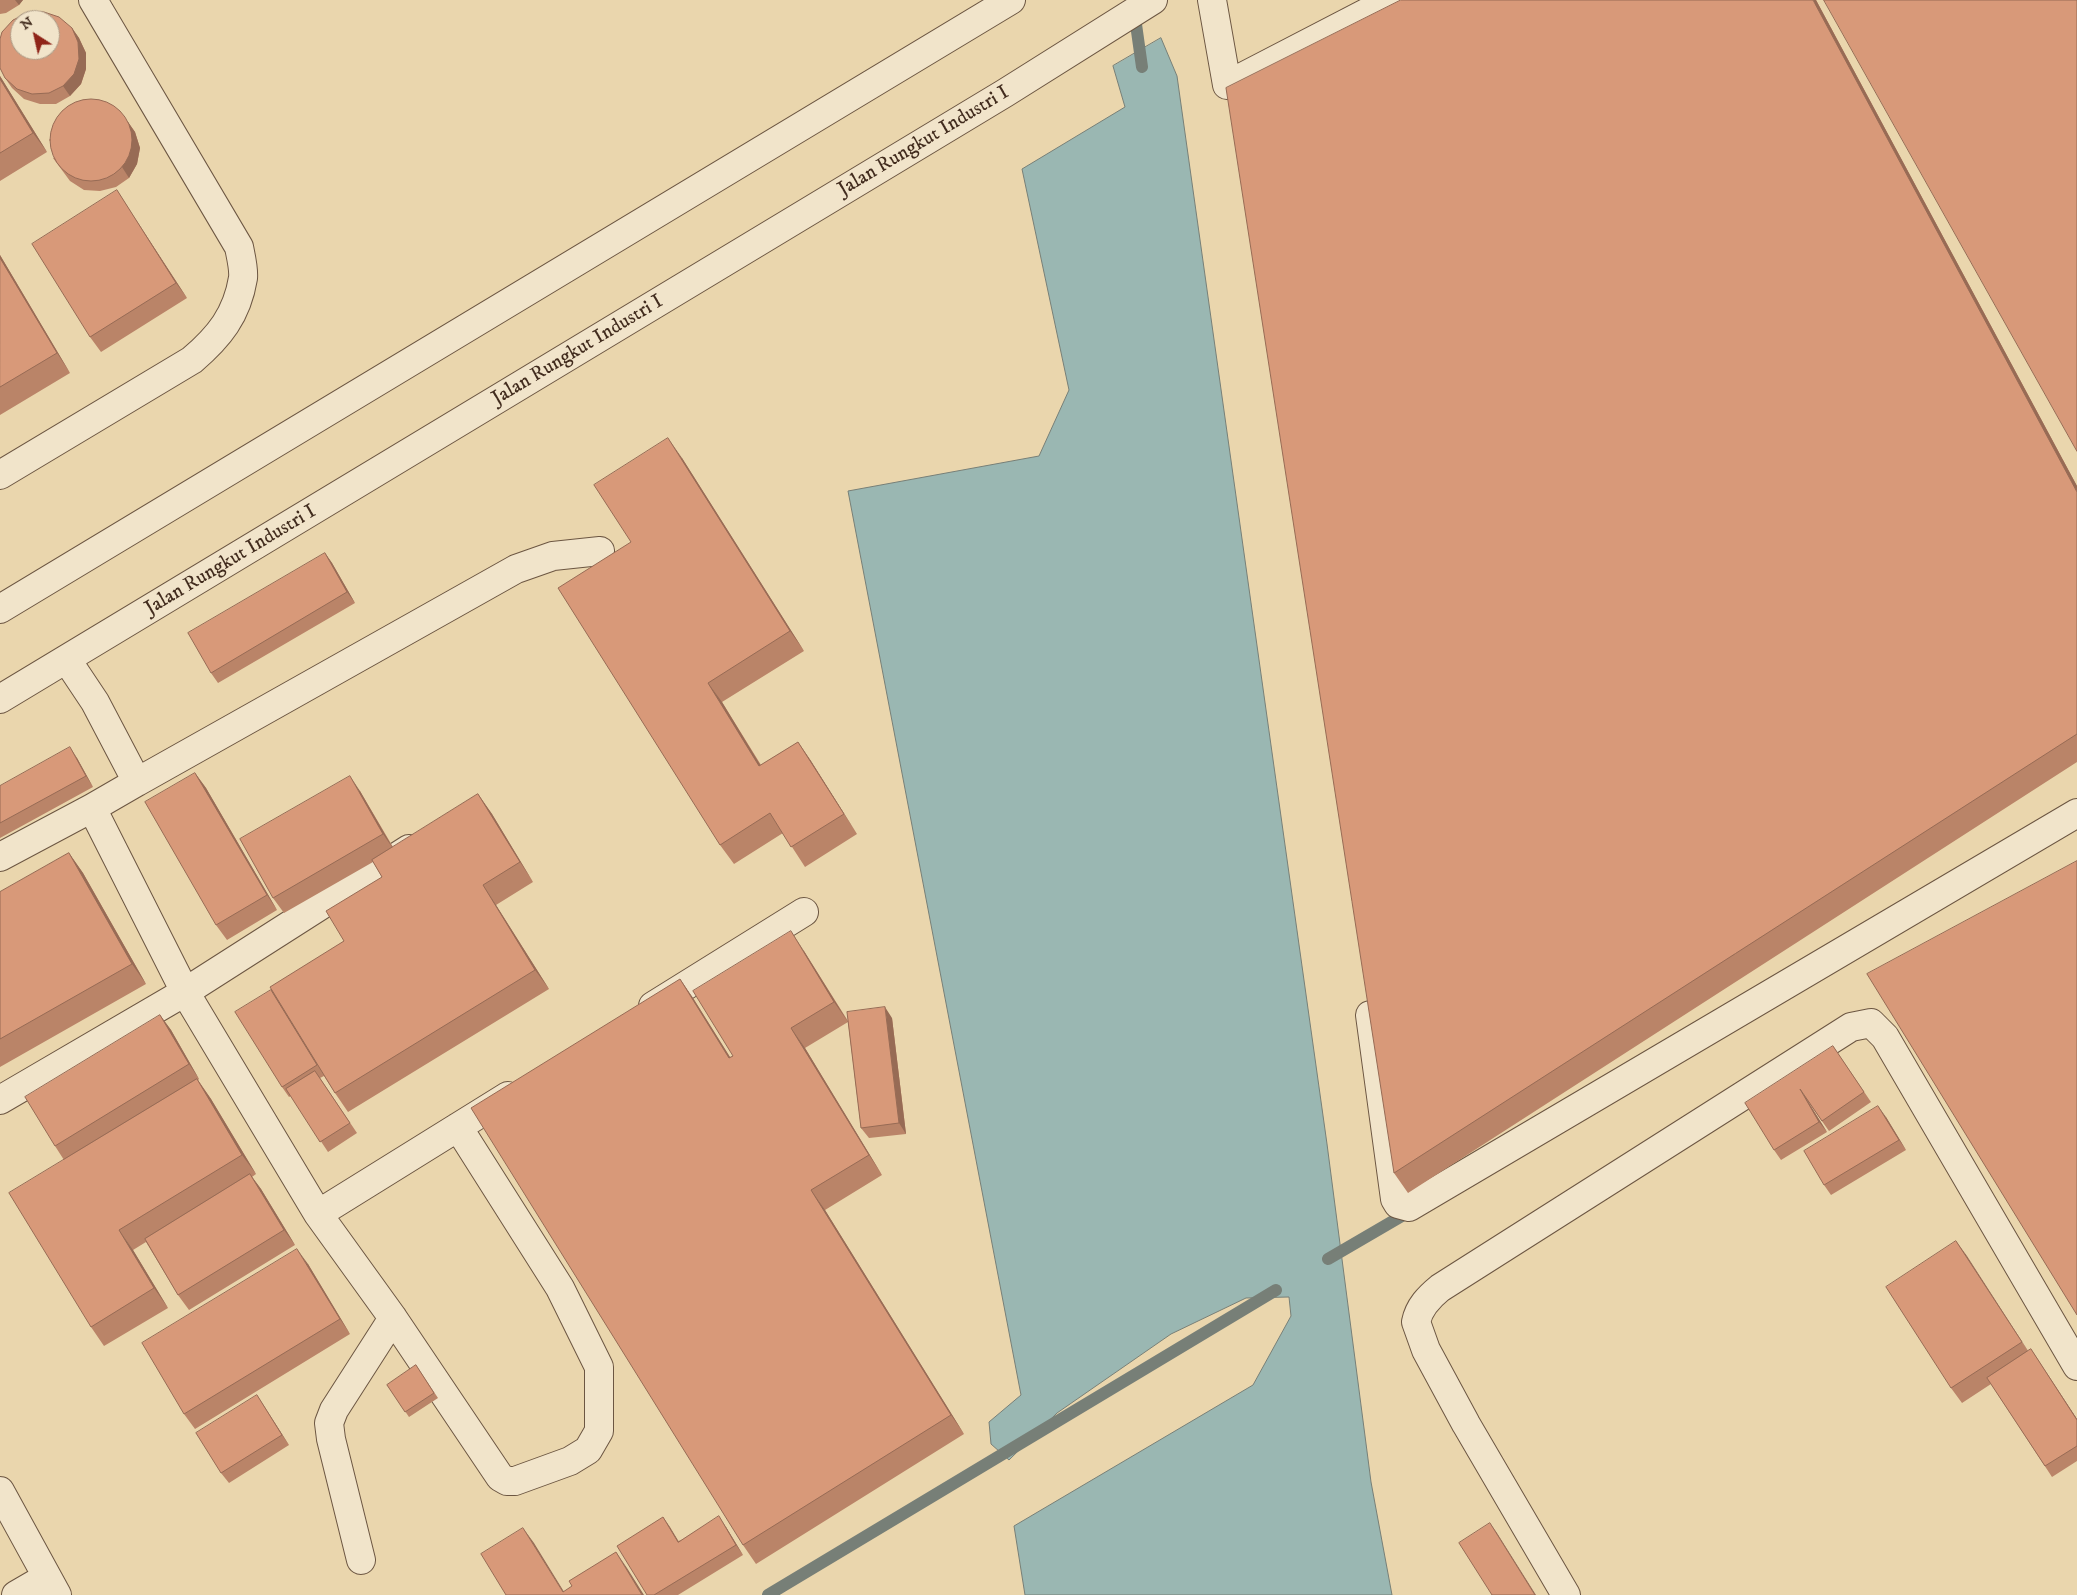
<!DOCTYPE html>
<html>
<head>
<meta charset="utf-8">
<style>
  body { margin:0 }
  #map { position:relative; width:2077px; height:1595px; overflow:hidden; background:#ead6ad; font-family:"IM FELL DW Pica",serif }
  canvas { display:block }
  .north { position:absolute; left:10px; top:10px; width:50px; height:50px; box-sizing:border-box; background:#f1e4ca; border:1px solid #ab9a85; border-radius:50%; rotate:325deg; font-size:14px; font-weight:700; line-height:20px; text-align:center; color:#422c1e }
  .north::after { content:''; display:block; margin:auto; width:18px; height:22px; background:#8f2418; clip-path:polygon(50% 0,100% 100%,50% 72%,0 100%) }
</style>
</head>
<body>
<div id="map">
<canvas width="2077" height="1595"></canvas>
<div class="north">N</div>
</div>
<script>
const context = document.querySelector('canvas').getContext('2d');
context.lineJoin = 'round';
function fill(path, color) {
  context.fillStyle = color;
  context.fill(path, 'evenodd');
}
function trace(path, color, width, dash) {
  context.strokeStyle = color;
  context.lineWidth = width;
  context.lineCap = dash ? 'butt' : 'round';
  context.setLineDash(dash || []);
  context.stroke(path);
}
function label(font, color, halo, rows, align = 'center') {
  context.font = font + ' "IM FELL DW Pica",serif';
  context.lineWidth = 4.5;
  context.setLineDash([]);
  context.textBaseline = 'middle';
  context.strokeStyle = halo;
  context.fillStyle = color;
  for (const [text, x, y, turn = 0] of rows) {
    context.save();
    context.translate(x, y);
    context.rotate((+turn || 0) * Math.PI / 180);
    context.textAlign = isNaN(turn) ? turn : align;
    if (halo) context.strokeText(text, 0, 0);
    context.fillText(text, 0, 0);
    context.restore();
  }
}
const water = new Path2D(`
  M1161,38L1177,76L1327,1144L1371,1482L1392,1595H1025L1014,1526L1253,1385L1291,1316L1289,1297L1246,1298L1171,1334L1057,1413L1009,1460L991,1444L989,1422L1021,1395L848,491L1039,456L1069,390L1022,169L1125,107L1113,66Z`);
fill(water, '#9ab7b2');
trace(water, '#777f77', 1);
trace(new Path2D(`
  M1134,10L1142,67
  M1328,1259L1412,1210
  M768,1595L1276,1290`), '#777f77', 12);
const minor = new Path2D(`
  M1212,0L1227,85L1391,0
  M0,475L192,360C219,337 237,315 243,278C244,269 241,257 239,247L93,0
  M0,609L1011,0
  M67,660L95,702L137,782L92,808L185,992L318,1214L393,1318L500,1477L507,1481H515L570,1461L588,1450L599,1431V1367L560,1288L458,1127
  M0,699L1005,93L1153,0
  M137,782L516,569L553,556L600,551
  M0,857L92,808
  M653,1006L804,912
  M1370,1015L1395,1199L1398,1204L1409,1207L2077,813
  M0,1100L185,992L409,849
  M318,1214L508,1096
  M0,1491L57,1595
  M361,1560L331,1439L329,1423L334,1410L393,1318
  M16,1595L47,1577
  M1566,1595L1466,1424L1426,1350L1416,1322C1419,1307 1429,1297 1440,1288L1851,1027L1871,1023L1885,1037L2077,1366`);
trace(minor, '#6c5642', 30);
trace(minor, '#f1e4ca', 28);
fill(new Path2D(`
  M0,0H23L19,5L6,13L0,14Z
  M1816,0L2077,486V762L1408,1193L1394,1173Z
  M72,28L79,38L86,53V69L81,84L70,96L56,104H40L24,99L12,88L5,78Z
  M0,76L47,152L0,181Z
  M128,122L135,132L140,148L137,164L129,178L116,187L100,191L84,190L70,181L53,158Z
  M117,190L127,206L187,298L101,352L90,337Z
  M0,255L70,373L0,415Z
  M682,458L804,651L722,702L761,765L798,742L811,761L857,834L805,867L783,833L734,864L720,845L631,542Z
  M325,553L332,563L355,603L218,683L211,673Z
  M77,758L93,787L0,838V786Z
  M195,773L206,788L277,910L227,940L216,925Z
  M360,791L393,847L478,794L492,814L533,882L496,905L549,989L348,1112L335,1093L324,1076L320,1078L357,1133L328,1152L291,1096L289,1097L282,1087L271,990L344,941L382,877L373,862L284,913L273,898Z
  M69,853L83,873L146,984L0,1067V892Z
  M804,951L848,1021L892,1018L906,1134L869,1138L861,1128L848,1022L805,1048L882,1175L825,1210L964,1434L756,1564L743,1545L680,979L693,998L730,1057L733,1056Z
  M160,1015L171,1030L199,1079L198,1080L211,1099L256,1174L252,1177L261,1189L295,1245L189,1310L178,1295L146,1242L133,1250L168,1308L104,1346L91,1327L64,1160L55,1146Z
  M1833,1046L1871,1102L1829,1131L1807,1100L1827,1132L1781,1160L1774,1150Z
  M1886,1117L1906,1150L1831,1195L1824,1185Z
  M1956,1241L2028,1351L2031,1349L2077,1419V1461L2052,1477L1991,1384L1962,1403L1951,1388Z
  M308,1264L350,1334L195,1429L184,1414Z
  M416,1365L438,1398L409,1417L387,1385Z
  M257,1395L289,1445L229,1483L221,1473Z
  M663,1517L678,1541L726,1527L743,1555L678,1595H647Z`), '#ba8468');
fill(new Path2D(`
  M15,0H23L19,5Z
  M1813,0H1816L2077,486V492Z
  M72,28L79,38L86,53V69L81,84L70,96L63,86Z
  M0,76L47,152L33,133L0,79Z
  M128,122L135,132L140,148L137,164L129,178L122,167Z
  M117,190L127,206L187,298L176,283Z
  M0,255L70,373L57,353L0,258Z
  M668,438L682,458L804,651L790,631Z
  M325,553L332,563L355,603L347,592Z
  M708,683L722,702L773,786L759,766Z
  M798,742L811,761L857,834L844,814Z
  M70,747L77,758L93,787L86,776Z
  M195,773L206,788L277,910L267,895Z
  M350,776L360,791L394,850L383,834Z
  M478,794L492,814L533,882L520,862Z
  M69,853L83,873L146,984L132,964Z
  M483,885L496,905L549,989L535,970Z
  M791,931L804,951L848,1022L834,1002Z
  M680,979L693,998L743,1078L729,1058Z
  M885,1007L892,1018L906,1134L899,1123Z
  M160,1015L171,1030L199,1079L189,1064Z
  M791,1028L805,1048L882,1175L869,1155Z
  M197,1079L211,1099L256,1174L242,1155Z
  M1800,1089L1807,1100L1827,1132L1819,1122Z
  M1878,1106L1886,1117L1906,1150L1899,1140Z
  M250,1174L261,1189L295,1245L284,1230Z
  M811,1190L825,1210L964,1434L951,1415Z
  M119,1230L133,1250L168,1308L154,1288Z
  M1956,1241L1967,1256L2032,1357L2022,1342Z
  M297,1249L308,1264L350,1334L340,1319Z
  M2031,1349L2077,1419V1420Z
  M257,1395L264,1406L289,1445L282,1435Z
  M719,1516L726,1527L743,1555L736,1545Z
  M663,1517L670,1527L685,1552L678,1542Z
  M1490,1523L1497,1533L1536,1595H1535Z
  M523,1528L534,1543L566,1595H565Z
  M616,1552L627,1568L644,1595H642Z`), '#976b55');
const building = new Path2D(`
  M1401,0H1813L2077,492V734L1394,1173L1226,88Z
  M1824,0H2077V451Z
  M44,12L59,17L72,28L78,42L79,59L74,74L63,86L49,93L32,94L17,89L5,78L0,68V39L2,32L13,20L28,13ZM20,20H50V50H20Z
  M0,79L33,133L0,153Z
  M50 140a41 41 0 1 1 82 0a41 41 0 1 1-82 0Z
  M117,190L176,283L90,337L32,244Z
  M0,258L57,353L0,387Z
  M668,438L790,631L708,683L759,766L798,742L844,814L791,847L770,813L720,845L558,588L631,542L594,485Z
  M325,553L347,592L211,673L188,633Z
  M70,747L86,776L0,823V786Z
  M195,773L267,895L216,925L145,802Z
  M350,776L383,834L273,898L240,839Z
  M478,794L520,862L483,885L535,970L335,1093L270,987L344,941L326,911L382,877L372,860Z
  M69,853L132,964L0,1039V892Z
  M2077,861V1315L1867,974Z
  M791,931L834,1002L791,1028L869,1155L811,1190L951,1415L743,1545L471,1108L680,979L729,1058L733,1056L693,991Z
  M271,990L317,1065L282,1087L235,1012Z
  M885,1007L899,1123L861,1128L847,1012Z
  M160,1015L189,1064L55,1146L25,1097Z
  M1833,1046L1864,1092L1822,1121L1800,1089L1819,1122L1774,1150L1745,1103Z
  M315,1071L350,1123L320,1142L286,1089Z
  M197,1079L242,1155L119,1230L154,1288L91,1327L9,1193Z
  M1878,1106L1899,1140L1824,1185L1804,1151Z
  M250,1174L284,1230L178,1295L145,1239Z
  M1956,1241L2022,1342L1951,1388L1886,1287Z
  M297,1249L340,1319L184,1414L142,1343Z
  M2031,1349L2077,1420V1446L2045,1466L1987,1378Z
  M416,1365L434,1393L405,1412L387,1385Z
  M257,1395L282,1435L221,1473L196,1433Z
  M719,1516L736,1545L654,1595H647L617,1546L663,1517L678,1542Z
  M1490,1523L1535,1595H1492L1459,1543Z
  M523,1528L563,1592L572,1586L569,1581L616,1552L642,1595H506L481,1554Z`);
fill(building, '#d89979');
trace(building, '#976b55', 1);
label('20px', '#422c1e', '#f1e4ca', [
  ["Jalan Rungkut Industri I",924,142,-31],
  ["Jalan Rungkut Industri I",578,351,-31],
  ["Jalan Rungkut Industri I",231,561,-31]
]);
</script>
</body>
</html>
